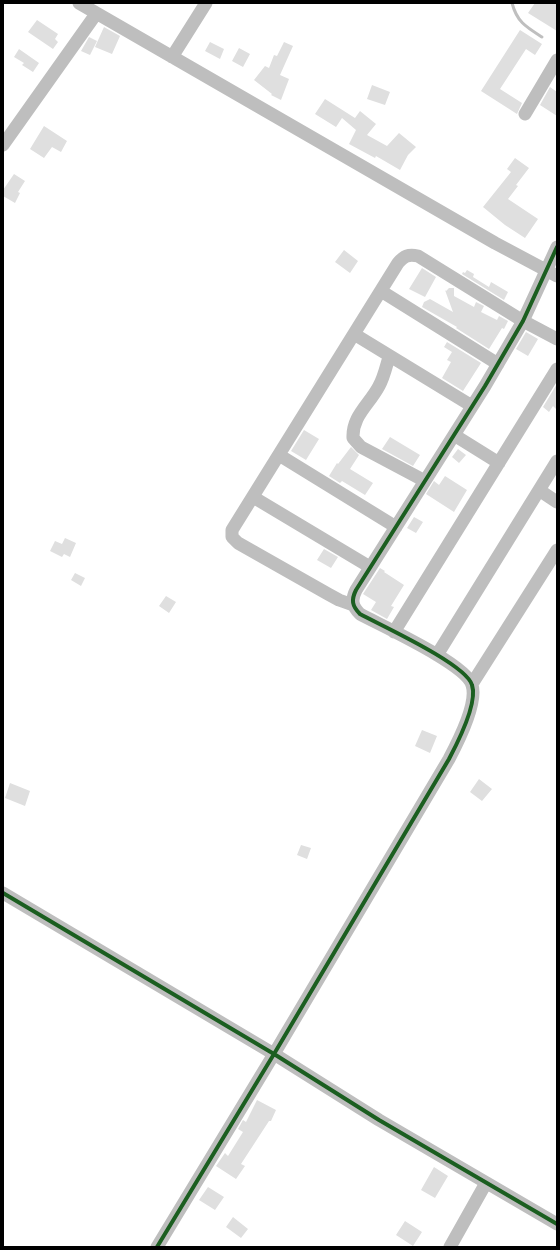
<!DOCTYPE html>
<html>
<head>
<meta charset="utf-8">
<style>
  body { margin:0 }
  #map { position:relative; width:560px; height:1250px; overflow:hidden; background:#fff; font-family:"Fira Sans",sans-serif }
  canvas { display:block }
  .frame { position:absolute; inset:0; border:4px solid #000; pointer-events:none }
</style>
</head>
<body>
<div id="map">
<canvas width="560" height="1250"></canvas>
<div class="frame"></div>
</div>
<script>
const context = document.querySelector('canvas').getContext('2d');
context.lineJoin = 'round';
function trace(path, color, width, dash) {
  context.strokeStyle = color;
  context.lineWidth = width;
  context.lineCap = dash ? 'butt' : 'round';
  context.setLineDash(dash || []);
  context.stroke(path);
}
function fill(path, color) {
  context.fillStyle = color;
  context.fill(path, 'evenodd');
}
trace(new Path2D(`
  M512,3C517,22 526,27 542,37`), '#bfbfbf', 3);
fill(new Path2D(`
  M535,3H557V31L528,13Z
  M37,20L58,34L55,39L58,42L53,49L28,32Z
  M104,27L120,36L112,54L95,47Z
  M520,30L542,44L535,55L526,49L500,89L522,103L517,114L481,91Z
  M89,37L97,41L90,55L81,51Z
  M210,42L224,49L220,59L205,51Z
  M284,42L293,46L280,75L289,79L281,100L271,95L272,94L254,80L265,66L269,68L274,55L277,56Z
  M239,48L250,54L243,67L232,61Z
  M19,49L39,63L33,72L22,65L24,63L14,57Z
  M372,85L390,92L385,105L367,99Z
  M550,87L557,92V116L540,105Z
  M325,99L355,118L360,111L376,124L367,135L387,146L399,133L416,147L408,155L400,170L376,156L375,158L349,144L356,130L342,118L336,127L315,114Z
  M44,126L67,141L61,152L52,147L44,158L30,149Z
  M515,158L529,168L516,185L518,186L508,199L538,219L525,238L505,225L483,207L511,172L507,169Z
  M14,174L25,181L18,192L20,193L15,203L3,196V190Z
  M344,250L358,261L350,273L335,262Z
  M422,268L436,277L425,297L409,289Z
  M467,270L474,274L473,277L489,287L491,282L508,292L504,300L462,274L463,272L465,273Z
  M449,288H454V296L474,307L476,302L484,306L481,312L497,320L499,316L508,321L504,329L502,328L489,349L456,328L457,327L422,307L424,302L430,299L453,312L445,290L446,291Z
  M526,332L538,339L528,356L516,349Z
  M447,342L481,363L463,391L442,378L451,362L447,360L452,352L444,347Z
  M557,384V410L553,406L549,412L543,407Z
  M304,430L319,439L306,460L291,451Z
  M390,437L420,455L413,466L382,449Z
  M351,447L359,455L350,469L373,483L365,495L342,481L340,483L329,476L337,463L338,464Z
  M458,449L466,455L459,463L452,457Z
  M445,476L467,490L454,512L426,494L434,481L439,485Z
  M414,517L423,522L416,533L407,528Z
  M65,538L76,543L70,557L64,554L62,557L50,551L55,541L62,544Z
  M324,549L338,557L331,568L317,560Z
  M380,568L385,571L384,572L404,585L391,606L394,607L387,619L371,610L376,602L363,594Z
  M75,573L85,578L81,586L71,580Z
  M166,596L176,602L169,613L159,606Z
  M422,730L437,736L430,753L415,746Z
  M479,779L492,789L482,801L470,792Z
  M10,783L30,791L25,806L5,798Z
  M301,845L311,848L307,859L297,855Z
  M257,1100L276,1110L271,1121H269L241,1164L245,1166L236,1179L216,1166L225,1153L228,1156L243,1132L238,1129L243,1120L246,1122Z
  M434,1167L448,1176L435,1198L421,1190Z
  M208,1187L224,1197L215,1210L199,1200Z
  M233,1217L248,1229L241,1238L226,1227Z
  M405,1221L422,1232L413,1246L396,1235Z`), '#dfdfdf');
trace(new Path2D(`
  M79,3L495,243L557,276
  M172,57L206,3
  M525,114L557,60
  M3,145L96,14
  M381,291L498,364
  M354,334L472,406
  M389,357C386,367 384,377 379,386C369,405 352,416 353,438L361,447L425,481
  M454,435L499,463
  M279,455L396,527
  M539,490L557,502
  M253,497L370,567
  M353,605L339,600L328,594L238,543L232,537V530L398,263C404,256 408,254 418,256L523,321L557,339
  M394,632L557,369
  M437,655L557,461
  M472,684L557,550
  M3,893L274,1054L379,1120L557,1224
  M157,1247L274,1054L449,759C458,742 478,703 472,685C466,664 382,626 360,614C352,606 351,600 356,590L485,386L523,321L557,247
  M450,1247L486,1183`), '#bebebe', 13);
trace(new Path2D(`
  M3,893L274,1054L379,1120L557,1224
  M157,1247L274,1054L449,759C458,742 478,703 472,685C466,664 382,626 360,614C352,606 351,600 356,590L485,386L523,321L557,247`), '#1b5e20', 4);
</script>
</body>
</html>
